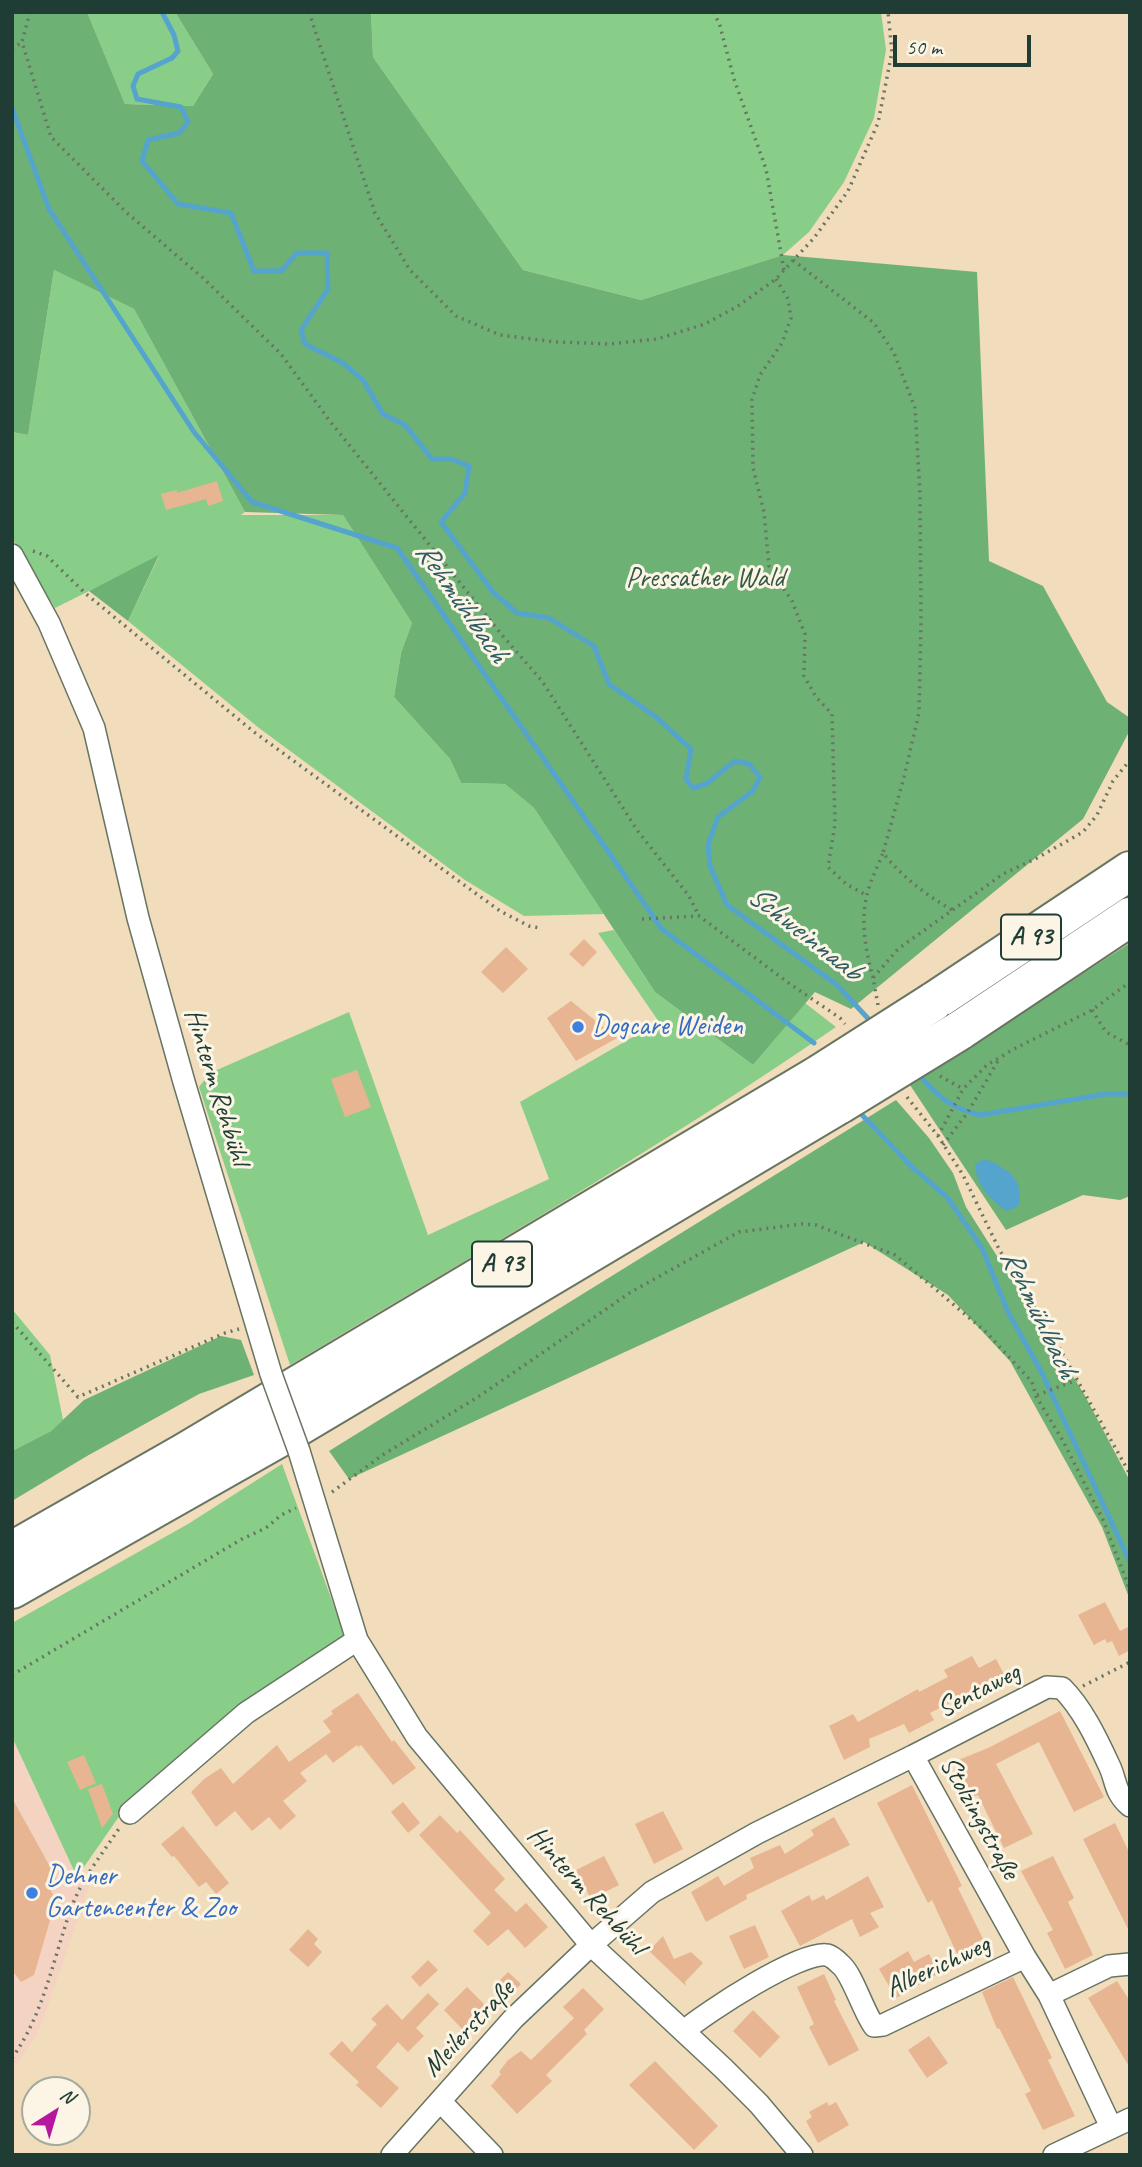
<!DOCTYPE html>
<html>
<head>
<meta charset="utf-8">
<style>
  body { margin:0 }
  #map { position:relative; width:1142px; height:2167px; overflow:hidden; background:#f1dcbb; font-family:Caveat,sans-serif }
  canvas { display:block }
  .frame { position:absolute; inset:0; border:14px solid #1f3d34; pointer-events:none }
  .north { position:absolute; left:21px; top:2076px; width:70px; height:70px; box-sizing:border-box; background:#fcf5e5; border:2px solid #a4ab9e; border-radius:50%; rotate:37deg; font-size:19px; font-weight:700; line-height:28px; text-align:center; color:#1f3d34 }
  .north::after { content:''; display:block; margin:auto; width:24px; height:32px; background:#b5179e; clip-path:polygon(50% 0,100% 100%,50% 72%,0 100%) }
  .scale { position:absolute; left:893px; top:35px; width:138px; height:32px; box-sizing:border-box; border:4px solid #1f3d34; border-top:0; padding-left:9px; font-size:21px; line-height:24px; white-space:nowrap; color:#1f3d34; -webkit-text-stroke:5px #fcf5e5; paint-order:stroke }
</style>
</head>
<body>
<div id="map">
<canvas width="1142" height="2167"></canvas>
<div class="frame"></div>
<div class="north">N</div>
<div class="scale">50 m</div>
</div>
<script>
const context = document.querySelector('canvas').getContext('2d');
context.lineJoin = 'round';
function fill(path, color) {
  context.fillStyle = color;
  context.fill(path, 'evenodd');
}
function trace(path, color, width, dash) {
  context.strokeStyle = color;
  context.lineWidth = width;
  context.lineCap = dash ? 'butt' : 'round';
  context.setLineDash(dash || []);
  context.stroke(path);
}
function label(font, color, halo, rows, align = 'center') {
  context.font = font + ' Caveat,sans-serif';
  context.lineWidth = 6;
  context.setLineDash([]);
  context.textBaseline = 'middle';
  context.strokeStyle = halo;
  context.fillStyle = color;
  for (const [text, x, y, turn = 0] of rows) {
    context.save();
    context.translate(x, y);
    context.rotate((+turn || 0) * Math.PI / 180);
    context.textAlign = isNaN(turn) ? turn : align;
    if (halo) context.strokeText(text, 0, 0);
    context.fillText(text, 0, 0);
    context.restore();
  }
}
fill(new Path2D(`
  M12,1737L77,1877L89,1887L41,2026L19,2062L12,2068Z`), '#f5d3c2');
fill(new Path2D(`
  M87,12H175L213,74L193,106L125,104Z
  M371,12H881L886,50L874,118L844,182L809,232L783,255L641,300L523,270L373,57Z
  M54,270L134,309L245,512L241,515H343L412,623L401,653L394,697L450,759L461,783L505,784L534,808L604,914L524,916L465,880L259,728L128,621L159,556L55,608L12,538V432L28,435Z
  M614,930L655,992L753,1065L805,1003L836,1027C660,1148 474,1255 290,1365L199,1087L210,1073L349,1012L428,1235L549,1179L520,1102L659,1022L598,933Z
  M12,1309L50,1355L63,1420L51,1431L12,1451Z
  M282,1464L346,1639L127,1805L77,1877L12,1737V1623L188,1524Z`), '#89ce88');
fill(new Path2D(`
  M12,12H87L125,104L193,106L213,74L175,12H371L373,57L523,270L641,300L783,255L977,272L989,561L1043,586L1107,702L1130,718V730L1083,819L851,1009L815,992L753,1065L655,992L534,808L505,784L461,783L450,759L394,697L401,653L412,623L343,515L245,512L134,309L54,270L28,435L12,432Z
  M159,555L128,621L89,591Z
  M1130,943V1196L1120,1200L1083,1195L1006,1230L910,1085Z
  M896,1100L929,1138L953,1173L966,1207L1084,1394L1130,1481V1600L1102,1527L1010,1361L948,1295L864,1242L349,1479L329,1451Z
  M221,1336L241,1340L254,1375L199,1394L87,1456L12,1501V1451L51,1431L84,1400Z`), '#6eb174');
fill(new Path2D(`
  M985,1159C1008,1168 1026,1181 1018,1207L1006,1211C990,1199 976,1185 975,1164Z`), '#54a4ce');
trace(new Path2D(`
  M162,12L174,35L178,51L172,58L138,74L133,86L137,99L181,107L188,122L179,133L148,140L142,161L178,204L231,213L254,271H281L297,253H327L328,289L301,330L305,344L343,363L363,380L383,414L405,425L432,459H451L469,466L465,493L441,522L493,592L517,613L549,618L594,646L609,684L656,717L691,749L686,779L693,788L706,784L735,761L749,764L760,777L753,791L718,817L708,845L710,866L727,905L837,985L874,1025
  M12,108L49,209L194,432L252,502L397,548L662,929L814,1043
  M918,1074C939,1097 949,1108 981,1115L1106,1094H1130
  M862,1115L912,1167L947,1197L982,1248L1008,1312L1042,1373L1130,1562`), '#54a4ce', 5);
fill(new Path2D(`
  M217,481L223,501L208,506L206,499L166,510L161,494L177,490V493Z
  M584,939L597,952L583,967L569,954Z
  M506,947L528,969L503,993L481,972Z
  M571,1001L617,1038L576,1061L547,1018Z
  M357,1070L371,1107L345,1117L331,1079Z
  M1105,1602L1120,1631L1130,1626V1650L1119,1656L1112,1641L1107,1643L1105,1639L1094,1645L1078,1615Z
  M972,1656L979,1668L996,1659L1006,1678L988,1687L990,1691L962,1705L959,1698L930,1713L934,1720L909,1733L904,1724L869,1739L870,1747L844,1760L829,1726L853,1714L858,1722L918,1689L919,1692L948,1677L944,1670Z
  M358,1693L392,1742L394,1740L416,1768L393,1785L361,1745L358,1747L357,1745L333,1763L326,1754L300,1773L307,1781L283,1801L296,1816L280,1830L269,1817L252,1831L235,1811L216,1827L191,1792L204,1779L221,1768L233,1784L277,1745L289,1762L331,1732L323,1721L333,1714L331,1711Z
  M1060,1711L1104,1797L1074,1812L1039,1742L996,1764L1033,1834L1004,1848L978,1795L973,1797L956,1761L988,1748Z
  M84,1755L96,1783L80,1790L67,1762Z
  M102,1784L113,1814L102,1828L88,1789Z
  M912,1785L962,1886L958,1888L983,1939L957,1954L932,1900L928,1903L877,1803Z
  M12,1798L58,1881L48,1886L56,1900L34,1975L21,1982L12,1970Z
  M403,1802L420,1823L408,1833L391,1812Z
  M663,1811L683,1849L654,1864L635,1824Z
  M440,1815L457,1833L460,1830L505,1879L494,1890L516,1912L526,1903L548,1927L525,1948L508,1929L488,1946L473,1931L491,1913L419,1835Z
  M834,1817L850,1845L746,1895L747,1899L706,1922L691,1892L718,1876L724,1886L754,1868L750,1858L780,1845L785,1854L814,1835L811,1830Z
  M1115,1823L1130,1854V1933L1083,1839Z
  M183,1826L229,1883L216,1894L206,1882L199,1887L174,1856L172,1857L161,1844Z
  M604,1856L619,1885L591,1899L576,1870Z
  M1053,1856L1074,1898L1068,1902L1093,1955L1065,1969L1047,1933L1053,1930L1021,1871Z
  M868,1876L884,1907L870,1913L879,1927L860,1937L852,1919L800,1946L781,1911L809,1895L812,1901L824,1895L826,1900Z
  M755,1925L769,1957L744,1969L729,1936Z
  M308,1929L318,1939L314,1944L322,1952L308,1967L289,1950Z
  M663,1936L674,1959L691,1952L703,1963L685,1982L686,1986L649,1951Z
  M908,1951L914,1962L929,1954L939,1973L896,1998L879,1969Z
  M428,1960L438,1970L420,1987L411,1977Z
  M508,1972L521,1984L511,1994L498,1982Z
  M824,1974L836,2000L834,2001L859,2050L829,2066L809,2027L814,2024L797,1987Z
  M1013,1977L1052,2058L1048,2060L1075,2116L1043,2130L1025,2094L1031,2091L999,2028L997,2029L982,1992Z
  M1117,1981L1130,2001V2068L1088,1998Z
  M467,1987L488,2008L464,2031L444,2010Z
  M583,1988L604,2009L584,2030L587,2034L546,2075L552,2081L517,2114L491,2086L501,2074L499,2072L508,2060L521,2051L531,2060L574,2018L563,2007Z
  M428,1993L439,2004L416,2028L424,2036L408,2052L398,2042L376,2067L399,2088L381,2108L356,2085L359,2082L329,2054L342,2041L352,2052L377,2024L371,2019L387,2004L402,2020Z
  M753,2010L780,2037L760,2058L733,2031Z
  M929,2036L948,2063L927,2078L908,2050Z
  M655,2061L718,2126L694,2150L629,2085Z
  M827,2102L829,2106L836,2102L849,2125L818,2143L806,2121L812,2117L809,2112Z`), '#e8b593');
const minor = new Path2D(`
  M12,555L49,623L94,728L138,918L184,1082L271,1374
  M299,1451L357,1640L417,1737L591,1945L723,2068L759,2104L802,2155
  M913,1756L1047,1687L1062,1688C1082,1708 1096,1737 1108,1763C1117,1780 1113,1791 1130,1806
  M130,1813L246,1713L357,1640
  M1049,1995L1109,1966L1130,1964
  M684,2031C705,2013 801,1950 827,1955C831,1956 837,1961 840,1964C852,1973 863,2011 874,2026L883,2025L1025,1957
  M440,2101L492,2155
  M392,2155L513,2019L591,1945L652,1892L757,1833L913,1756L1025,1957L1049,1995L1111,2127
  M1054,2155L1130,2119`);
const motorway = new Path2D(`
  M933,1002L1130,871
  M959,1031L1130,917
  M12,1551L184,1453L820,1074
  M12,1589L282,1436L840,1104`);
trace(minor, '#687563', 24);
trace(motorway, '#687563', 42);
trace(new Path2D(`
  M30,12L22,42L51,137L127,213L203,278L281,354L329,420L502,635L542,681L637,830L689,896L699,916
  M309,12L375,213L410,270L456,316L500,335L556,342L610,344L657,339L705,324L738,306L776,279L814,238L848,191L878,123L892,52L888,12
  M714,12L720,26L734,79L766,169L784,270
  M12,49L22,42
  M793,260L874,323L894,353L915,408L920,494L921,623L919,713L904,777L883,853C902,877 925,894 952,910
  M776,279L788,299L791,318L782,343L760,375L752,400L753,468L764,512L769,566L792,601L805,634L804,676L816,697L832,714L835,824L828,867L846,884L866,895
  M33,551L47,556L85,593L254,732L500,911L529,926L540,928
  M642,919L699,916L790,984L840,1018L845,1024
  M873,978C866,952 860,922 867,895C870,881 878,866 883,853
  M878,1005L873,978L898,949L1003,874L1037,858L1083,832L1097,815L1113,781L1130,760
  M1092,1010L1106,1032L1130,1045
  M940,1076L963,1089
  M907,1097L938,1136L963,1175L999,1249L1061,1351L1130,1474
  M938,1136L963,1089L987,1065L1014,1049L1092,1010L1130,982
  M943,1145L968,1112L999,1059
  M12,1322L78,1397L225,1333L239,1329
  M1037,1395L1077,1380
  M332,1492L384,1454L478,1397L631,1292L739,1232L802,1224L816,1225L895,1255L986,1332L1032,1382L1036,1396L1063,1441L1104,1522L1130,1590
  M12,1675L242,1539L266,1528L281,1515L296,1508
  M1083,1686L1130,1662
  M12,2058C45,2012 53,1958 72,1906C83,1877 103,1853 120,1827`), '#687563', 3.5, [2, 5]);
trace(minor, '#fff', 21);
trace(motorway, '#fff', 38);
const minorBridge = new Path2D(`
  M271,1374L299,1451`);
const motorwayBridge = new Path2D(`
  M820,1074L933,1002
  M840,1104L959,1031`);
trace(minorBridge, '#687563', 24, []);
trace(motorwayBridge, '#687563', 42, []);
trace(minorBridge, '#fff', 21);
trace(motorwayBridge, '#fff', 38);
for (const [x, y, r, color] of [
  [578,1027,7,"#3f7fe0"],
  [32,1893,7,"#3f7fe0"]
]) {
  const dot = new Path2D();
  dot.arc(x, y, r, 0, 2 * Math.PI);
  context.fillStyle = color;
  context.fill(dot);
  trace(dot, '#fcf5e5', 2.5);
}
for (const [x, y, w] of [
  [1031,937,60],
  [502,1264,60]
]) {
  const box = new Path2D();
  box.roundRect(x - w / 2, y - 22.5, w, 45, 5);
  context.fillStyle = '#fcf5e5';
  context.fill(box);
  trace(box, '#1f3d34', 2);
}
label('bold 26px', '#1f3d34', null, [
  ["A 93",1031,937],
  ["A 93",502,1264]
]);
label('28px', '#345a45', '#fcf5e5', [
  ["Pressather Wald",705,579]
]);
label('28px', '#366cbe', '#fcf5e5', [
  ["Dogcare Weiden",592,1027],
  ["Dehner",46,1877],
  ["Gartencenter & Zoo",46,1909]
], 'left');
label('28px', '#1f3d34', '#fcf5e5', [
  ["Hinterm Rehbühl",216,1087,73],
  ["Sentaweg",979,1691,-27],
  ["Stolzingstraße",979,1818,61],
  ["Hinterm Rehbühl",586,1891,48],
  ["Alberichweg",938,1967,-25],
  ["Meilerstraße",469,2029,-47]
]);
label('italic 30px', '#2f5c62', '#fcf5e5', [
  ["Rehmühlbach",461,603,55],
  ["Schweinnaab",804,934,38],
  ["Rehmühlbach",1038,1314,64]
]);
</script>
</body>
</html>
